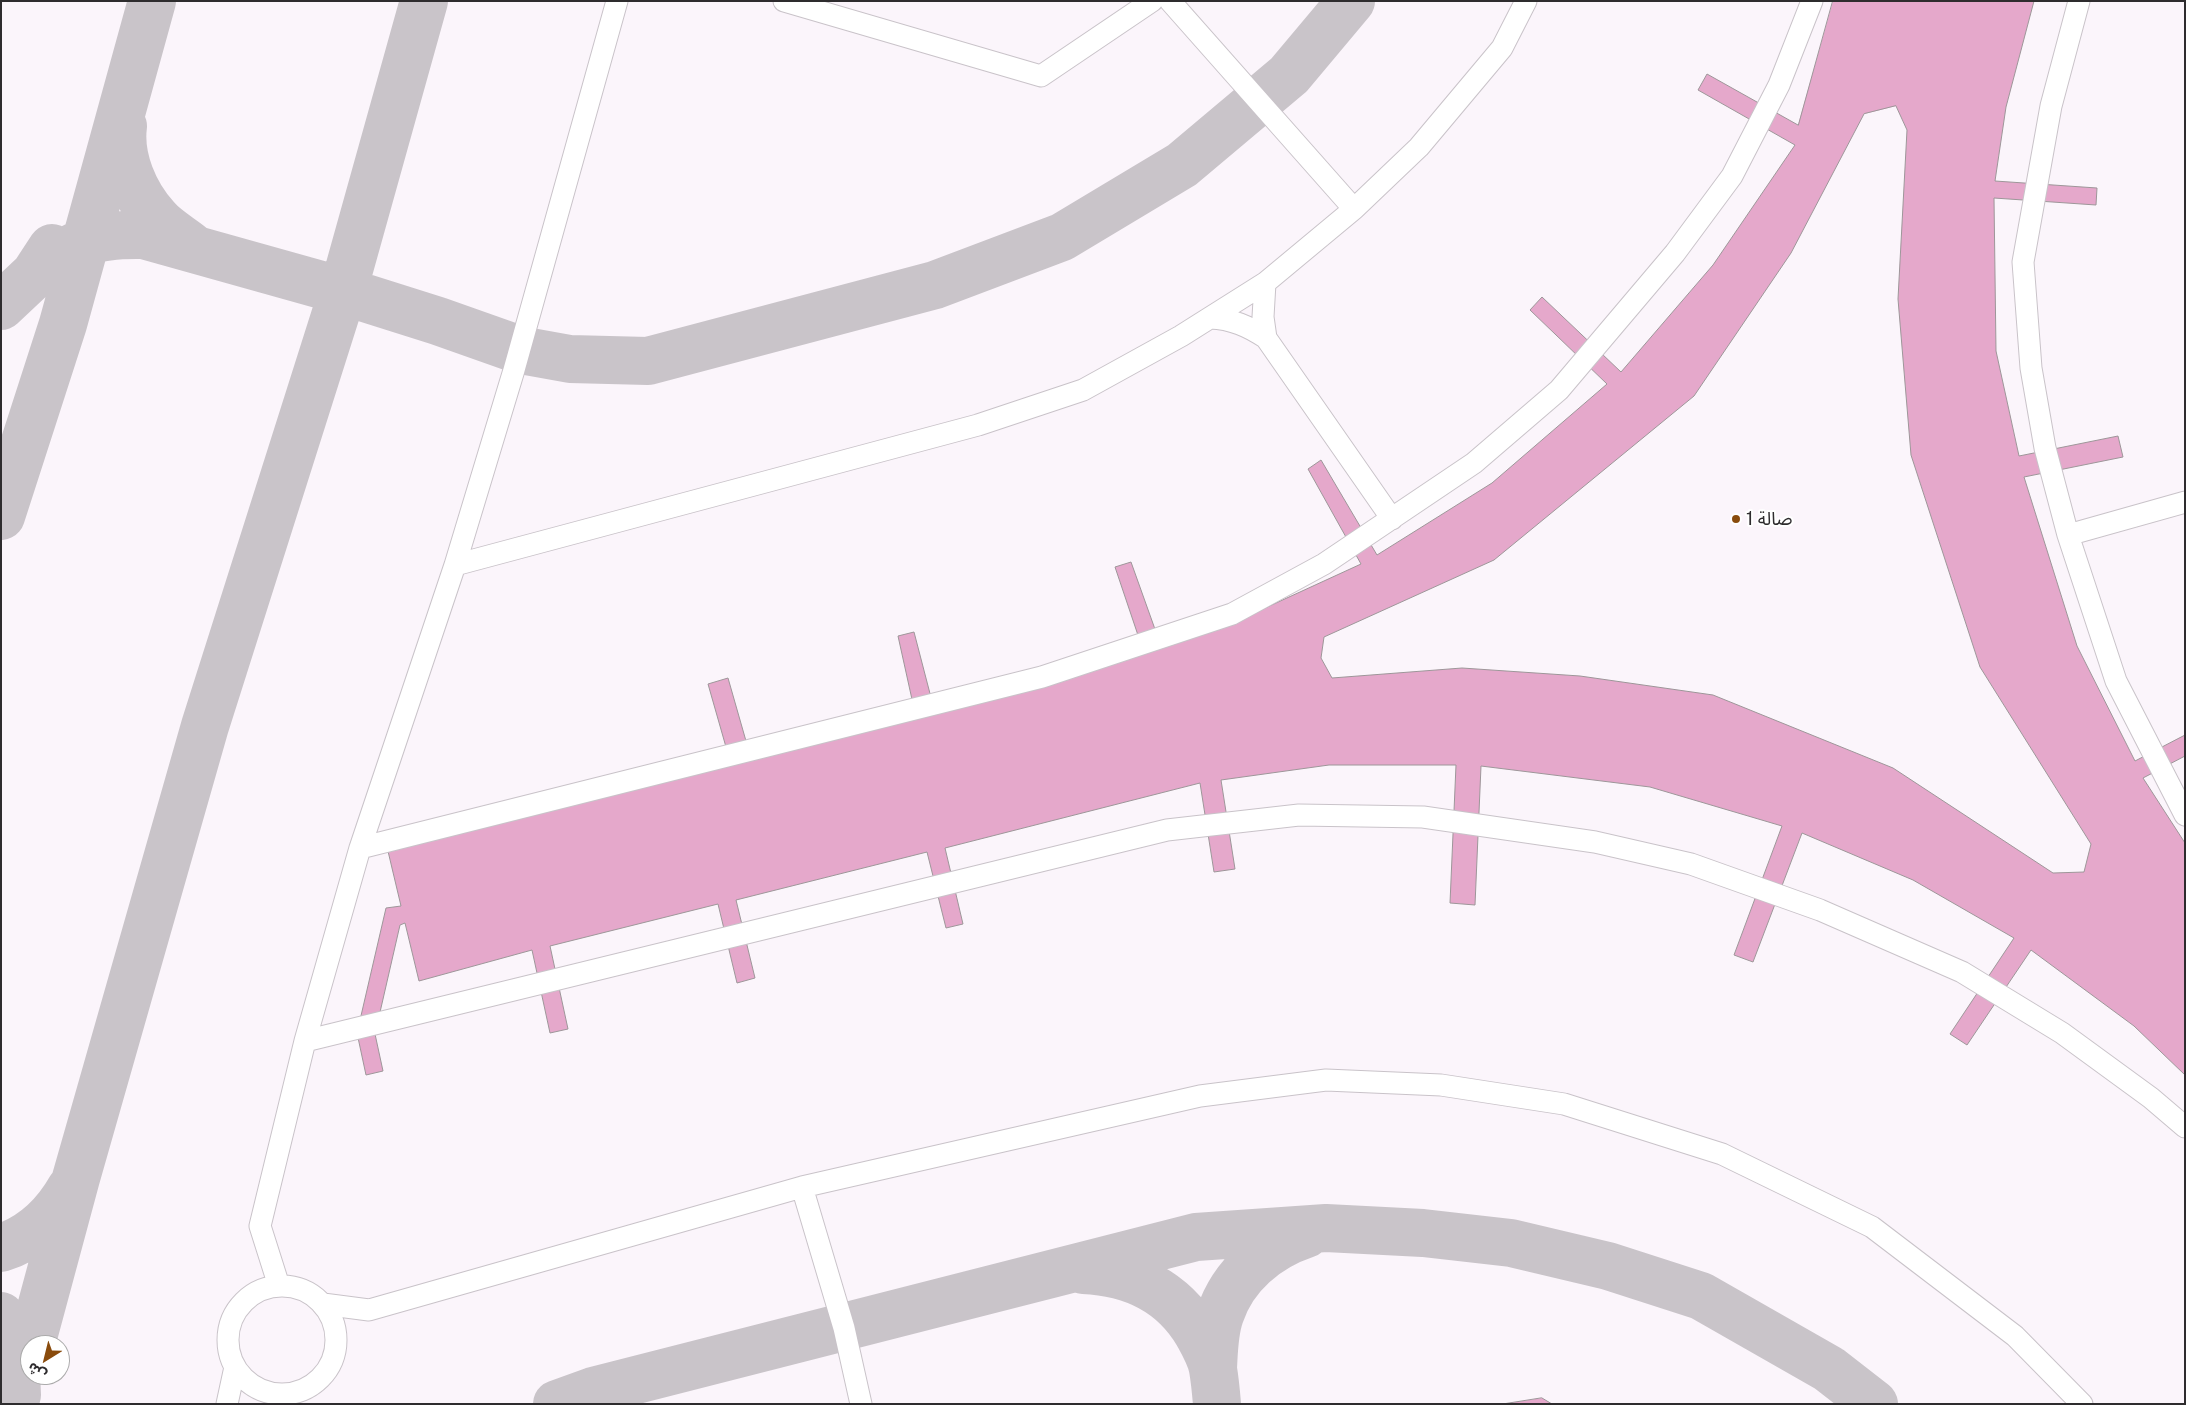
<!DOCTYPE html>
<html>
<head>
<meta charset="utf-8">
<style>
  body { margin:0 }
  #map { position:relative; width:2186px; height:1405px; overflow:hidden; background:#fbf5fb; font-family:"Public Sans","Noto Sans Arabic",sans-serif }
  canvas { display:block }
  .frame { position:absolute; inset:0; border:2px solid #2e2c2e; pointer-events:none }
  .north { position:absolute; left:20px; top:1335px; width:50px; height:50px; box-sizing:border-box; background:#fff; border:1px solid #ababab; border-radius:50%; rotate:216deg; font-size:14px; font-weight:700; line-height:20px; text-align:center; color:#2e2c2e }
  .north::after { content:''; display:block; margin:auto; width:18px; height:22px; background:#894b0c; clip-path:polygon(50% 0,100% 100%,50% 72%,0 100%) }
</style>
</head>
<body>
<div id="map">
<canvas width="2186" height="1405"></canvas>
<div class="frame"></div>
<div class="north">ش</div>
</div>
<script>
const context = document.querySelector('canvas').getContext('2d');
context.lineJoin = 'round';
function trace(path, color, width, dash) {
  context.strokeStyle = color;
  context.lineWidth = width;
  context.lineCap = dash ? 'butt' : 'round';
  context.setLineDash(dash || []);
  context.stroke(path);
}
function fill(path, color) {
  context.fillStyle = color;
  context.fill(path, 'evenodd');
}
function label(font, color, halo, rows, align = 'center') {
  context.font = font + ' "Public Sans","Noto Sans Arabic",sans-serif';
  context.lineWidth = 4;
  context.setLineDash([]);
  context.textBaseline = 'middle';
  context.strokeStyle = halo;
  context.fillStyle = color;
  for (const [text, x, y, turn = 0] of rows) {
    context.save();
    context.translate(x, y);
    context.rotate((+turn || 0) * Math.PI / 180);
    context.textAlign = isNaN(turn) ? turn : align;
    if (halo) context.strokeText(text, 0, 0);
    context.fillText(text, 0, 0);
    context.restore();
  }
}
trace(new Path2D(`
  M123,126C119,158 134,194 156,218C165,229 181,238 192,247
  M35,274C76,242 90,234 143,235L343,291L438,321L520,350L570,359L648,361L935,285L1062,237L1182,165L1289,75L1351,1
  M1,306L35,274L52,248
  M1,516L63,324L152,1
  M1,1248C32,1238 55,1216 71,1188
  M1083,1270C1132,1272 1173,1291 1198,1334C1204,1345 1211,1357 1213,1369C1215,1381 1216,1392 1217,1404
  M1,1316C15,1341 16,1367 17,1395
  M31,1345L76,1178L205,726L343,291L424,1
  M1213,1368C1214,1350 1214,1332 1220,1315C1233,1275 1267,1247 1306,1234
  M557,1404L593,1391L1196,1237L1326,1228L1423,1233L1511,1243L1608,1266L1701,1296L1829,1369L1874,1404`), '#c9c4c9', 48);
const building = new Path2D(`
  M1833,1H2034L2006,107L1995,181L2097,188L2096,205L1994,198L1996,351L2019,456L2118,436L2123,457L2024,477L2077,646L2135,761L2185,735V756L2143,778L2185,843V1075L2134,1026L2031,950L1967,1045L1950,1034L2014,938L1913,880L1802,833L1753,962L1734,955L1782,826L1650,787L1481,766L1475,905L1450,903L1456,765H1329L1221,780L1235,869L1214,872L1200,783L945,848L963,924L946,928L927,852L736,900L755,978L737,983L718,904L550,946L568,1029L550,1033L532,950L419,981L405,923L400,925L375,1034L383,1071L366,1075L357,1033L386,908L401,906L387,847L730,761L708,684L728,678L750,755L915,713L898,636L914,632L934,709L1144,653L1115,567L1131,562L1161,646L1252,614L1361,564L1308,469L1321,460L1377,555L1492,483L1607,384L1530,310L1542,297L1621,372L1713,265L1795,145L1698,90L1707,74L1798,125Z
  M1896,106L1907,130L1898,299L1911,455L1980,667L2091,844L2084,872L2053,873L1893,768L1713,695L1580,676L1462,668L1332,678L1321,658L1324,637L1494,560L1694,396L1791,253L1864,114Z
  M1542,1398L1552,1404H1503Z`);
fill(building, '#e5a8cb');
trace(building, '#9d9699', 1);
const minor = new Path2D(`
  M784,1L1041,76L1152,1
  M1170,1L1354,209
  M2079,1L2051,106L2023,262L2031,368L2045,448L2068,535L2116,681L2185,815
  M1210,318C1232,319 1248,326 1266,338L1263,317L1265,283
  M1266,338L1392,519
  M2068,535L2185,502
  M455,565L978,425L1083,390L1181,336L1265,283L1354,209L1419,147L1502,48L1526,1
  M360,848L1042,677L1232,614L1324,564L1474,463L1559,390L1675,253L1732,176L1779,85L1812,1
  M305,1041L1167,830L1299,815L1423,817L1595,842L1691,864L1820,910L1962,972L2062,1033L2151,1098L2185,1127
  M802,1187L844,1328L861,1404
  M279,1286L260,1226L305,1041L360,848L455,565L514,370L617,1
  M228 1340a54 54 0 1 1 108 0a54 54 0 1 1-108 0Z
  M323,1304L369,1310L802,1187L1200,1096L1326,1080L1441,1085L1564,1104L1722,1154L1872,1227L2015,1336L2082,1404
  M227,1404L235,1367`);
trace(minor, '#c9c3c9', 23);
trace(minor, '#fff', 21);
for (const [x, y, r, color] of [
  [1736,519,5,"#894b0c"]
]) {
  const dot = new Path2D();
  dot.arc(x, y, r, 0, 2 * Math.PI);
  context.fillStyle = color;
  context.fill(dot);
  trace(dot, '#fff', 2);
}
label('18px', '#2e2c2e', '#fff', [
  ["صالة 1",1746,519]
], 'left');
</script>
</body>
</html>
